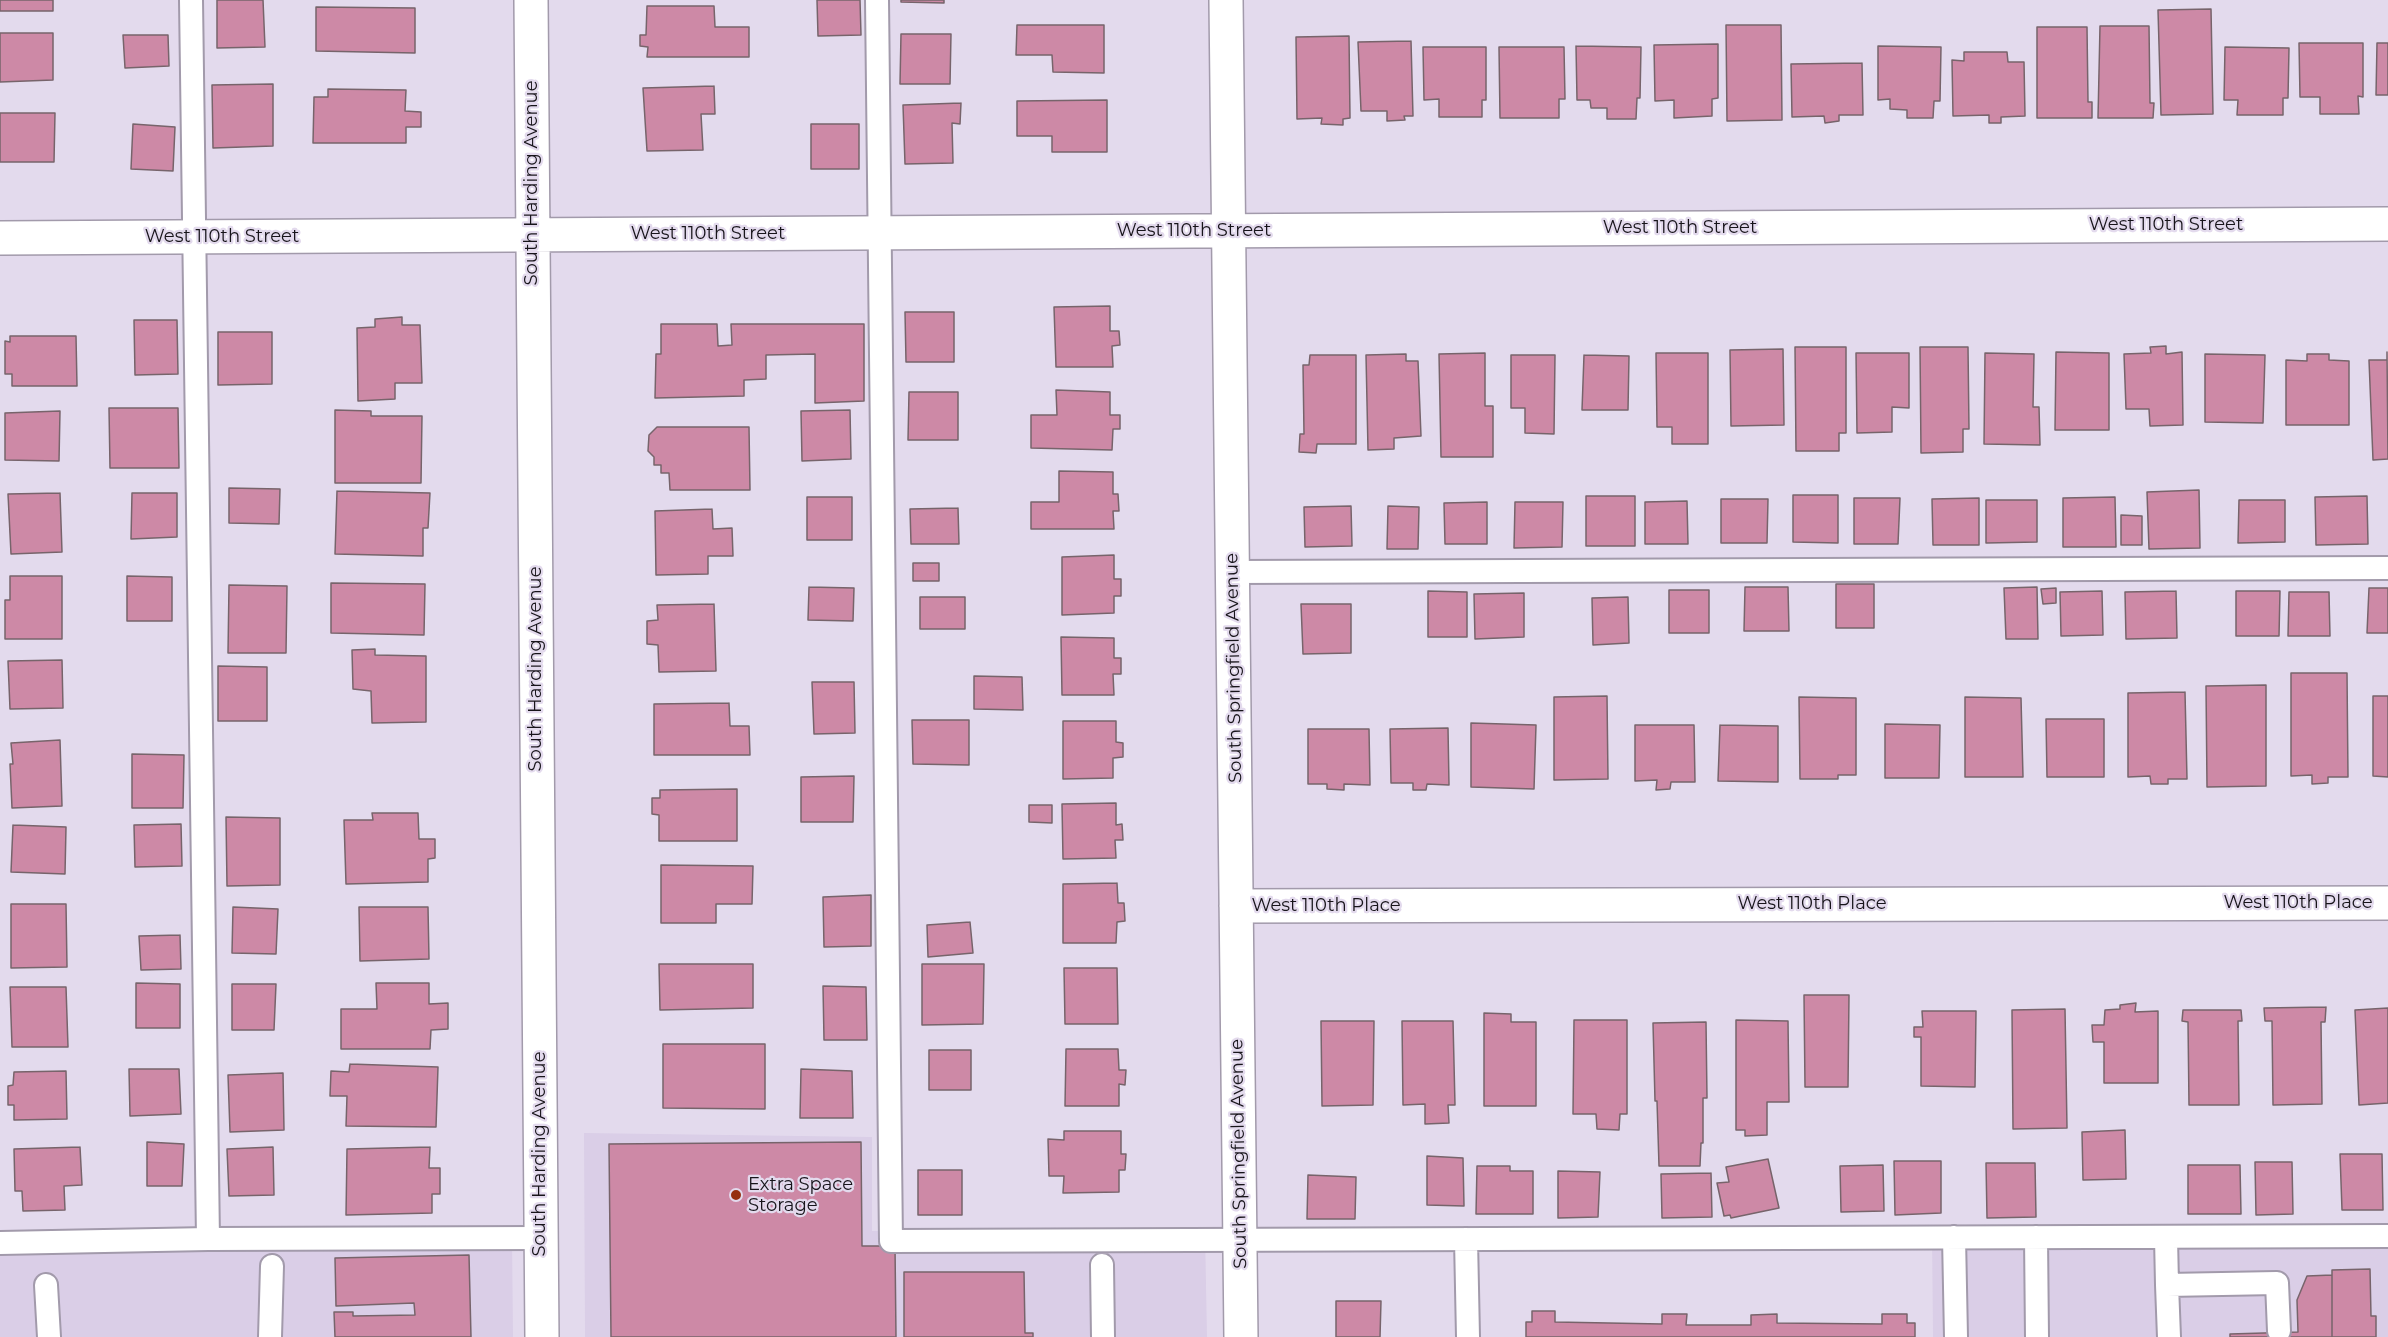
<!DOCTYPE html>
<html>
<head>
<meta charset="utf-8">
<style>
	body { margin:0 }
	canvas { display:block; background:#e3daed }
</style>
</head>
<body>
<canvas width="2388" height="1337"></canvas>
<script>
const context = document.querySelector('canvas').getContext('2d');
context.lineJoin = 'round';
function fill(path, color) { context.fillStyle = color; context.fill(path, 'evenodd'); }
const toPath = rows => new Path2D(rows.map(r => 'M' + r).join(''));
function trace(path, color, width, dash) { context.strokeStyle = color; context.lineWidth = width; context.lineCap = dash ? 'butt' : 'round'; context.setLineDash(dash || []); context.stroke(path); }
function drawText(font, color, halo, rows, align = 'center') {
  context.font = font + ' Montserrat,sans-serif'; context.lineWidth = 4.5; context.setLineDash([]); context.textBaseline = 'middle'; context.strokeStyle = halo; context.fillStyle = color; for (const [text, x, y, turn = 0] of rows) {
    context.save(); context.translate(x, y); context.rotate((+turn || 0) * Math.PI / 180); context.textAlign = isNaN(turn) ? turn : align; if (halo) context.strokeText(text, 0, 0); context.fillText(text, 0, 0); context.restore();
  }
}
const built = toPath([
	[584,1133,872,1137,872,1231,1205,1232,1207,1337,585,1337],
	[2388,1228,2388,1337,1933,1337,1932,1233],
	[512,1235,513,1337,0,1337,0,1239]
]);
const building = toPath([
	[0,0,53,0,53,11,0,11,0,0],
	[217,0,263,0,265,47,217,48,217,0],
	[817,0,860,0,861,35,818,36,817,0],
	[901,0,944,0,944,3,901,2,901,0],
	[647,6,714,6,715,27,749,27,749,57,647,57,648,47,640,46,640,35,646,35,647,6],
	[316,7,415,8,415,53,316,51,316,7],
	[2211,9,2213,114,2161,115,2158,10,2211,9],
	[1017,25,1104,25,1104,73,1053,72,1052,55,1016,55,1017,25],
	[1726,25,1781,25,1782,120,1727,121,1726,25],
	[2100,26,2149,26,2150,103,2154,103,2153,118,2098,118,2100,26],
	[2037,27,2087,27,2088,102,2092,102,2092,118,2037,118,2037,27],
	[0,33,53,33,53,80,0,82,0,33],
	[901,34,951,34,950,84,900,84,901,34],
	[123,35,168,35,169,66,125,68,123,35],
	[1349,36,1350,118,1343,119,1343,125,1321,124,1322,118,1297,119,1296,37,1349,36],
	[1411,41,1413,116,1404,116,1405,120,1387,121,1387,111,1361,111,1358,42,1411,41],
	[2299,43,2363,43,2363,97,2358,96,2359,114,2320,114,2320,97,2300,97,2299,43],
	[2377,43,2388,43,2388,95,2376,95,2377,43],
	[1718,44,1718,98,1712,99,1712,116,1674,118,1674,100,1655,101,1654,45,1718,44],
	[1576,46,1641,47,1640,98,1637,98,1636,119,1607,119,1607,108,1591,108,1590,100,1577,100,1576,46],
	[1878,46,1941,47,1940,101,1934,101,1933,118,1907,118,1907,110,1890,109,1890,99,1878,100,1878,46],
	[1423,47,1486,47,1486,100,1482,100,1482,117,1439,117,1439,99,1424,100,1423,47],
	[1499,47,1564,47,1565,99,1559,99,1559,118,1500,118,1499,47],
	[2225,47,2289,48,2288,98,2283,98,2283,115,2237,115,2238,100,2224,100,2225,47],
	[1964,52,2007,52,2008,62,2024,62,2025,116,2001,117,2001,123,1989,123,1989,115,1953,116,1952,60,1964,61,1964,52],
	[1862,63,1863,115,1839,115,1839,121,1825,123,1824,116,1792,117,1791,64,1862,63],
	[273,84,273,146,213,148,212,85,273,84],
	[714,86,715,114,701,114,703,150,647,151,643,88,714,86],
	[328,89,406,90,405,111,421,112,421,127,406,127,406,143,313,143,314,97,328,97,328,89],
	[1107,100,1107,152,1052,152,1052,136,1017,136,1017,101,1107,100],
	[961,103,960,124,952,123,953,163,905,164,903,105,961,103],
	[0,113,55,113,54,162,0,162,0,113],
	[133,124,175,127,173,171,131,169,133,124],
	[811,124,859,124,859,169,811,169,811,124],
	[1110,306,1110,331,1119,331,1120,345,1112,346,1113,367,1056,367,1054,307,1110,306],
	[905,312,954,312,954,362,906,362,905,312],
	[402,317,402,325,420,325,422,383,395,383,395,399,358,401,357,328,375,327,375,319,402,317],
	[134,320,177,320,178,374,135,375,134,320],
	[661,324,717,324,718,346,732,345,731,324,864,324,864,401,815,403,815,354,766,355,766,379,744,380,744,396,655,398,656,354,661,354,661,324],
	[218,332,272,332,272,384,218,385,218,332],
	[10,336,76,336,77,386,12,386,12,374,5,374,5,341,10,342,10,336],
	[2166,346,2166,354,2182,352,2183,425,2150,426,2149,409,2126,409,2124,354,2151,353,2150,347,2166,346],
	[1795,347,1846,347,1846,433,1839,433,1839,451,1796,451,1795,347],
	[1920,347,1968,347,1969,429,1963,429,1963,452,1921,453,1920,347],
	[1783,349,1784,425,1731,426,1730,350,1783,349],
	[2056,352,2109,353,2109,430,2055,430,2056,352],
	[2387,352,2388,459,2373,460,2369,360,2387,360,2387,352],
	[1485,353,1485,406,1493,406,1493,457,1441,457,1439,354,1485,353],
	[1656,353,1708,353,1708,444,1672,444,1672,427,1657,427,1656,353],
	[1856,353,1909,353,1909,408,1892,407,1892,432,1857,433,1856,353],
	[1985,353,2034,354,2033,407,2039,407,2040,445,1984,444,1985,353],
	[1406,354,1406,361,1418,361,1421,436,1394,438,1394,449,1368,450,1366,355,1406,354],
	[2205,354,2265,355,2263,423,2205,422,2205,354],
	[2307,354,2329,354,2329,360,2349,361,2349,425,2286,425,2286,360,2307,361,2307,354],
	[1310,355,1356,355,1356,444,1317,444,1316,453,1299,452,1300,434,1304,434,1303,365,1309,365,1310,355],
	[1511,355,1555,355,1554,434,1525,433,1525,408,1511,408,1511,355],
	[1584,355,1629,356,1628,410,1582,410,1584,355],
	[1056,390,1110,392,1110,415,1120,415,1120,429,1113,429,1112,450,1031,448,1031,415,1057,415,1056,390],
	[909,392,958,392,958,440,908,440,909,392],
	[109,408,178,408,179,468,110,468,109,408],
	[335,410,371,411,371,416,422,416,421,483,335,483,335,410],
	[850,410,851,459,802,461,801,411,850,410],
	[60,411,59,461,5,460,5,413,60,411],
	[657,427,749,427,750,490,670,490,669,473,661,473,661,465,654,465,654,457,648,451,649,435,657,427],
	[1059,471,1113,472,1113,494,1118,494,1119,511,1113,511,1114,529,1031,529,1031,502,1059,502,1059,471],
	[229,488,280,489,279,524,229,523,229,488],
	[2199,490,2200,548,2149,549,2147,492,2199,490],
	[337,491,430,493,428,528,423,528,423,556,335,554,337,491],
	[60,493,62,552,11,554,8,494,60,493],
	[132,493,177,493,177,537,131,539,132,493],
	[1793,495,1838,495,1838,543,1793,542,1793,495],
	[1586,496,1635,496,1635,546,1586,546,1586,496],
	[2367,496,2368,544,2316,545,2315,497,2367,496],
	[807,497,852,497,852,540,807,540,807,497],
	[2115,497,2116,547,2063,547,2063,498,2115,497],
	[1854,498,1900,498,1898,544,1854,544,1854,498],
	[1979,498,1979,545,1933,545,1932,499,1979,498],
	[1721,499,1768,499,1767,543,1721,543,1721,499],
	[1986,500,2037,500,2037,542,1986,543,1986,500],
	[2239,500,2285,500,2285,542,2238,543,2239,500],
	[1687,501,1688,544,1645,544,1645,502,1687,501],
	[1487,502,1487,544,1445,544,1444,503,1487,502],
	[1515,502,1563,502,1562,547,1514,548,1515,502],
	[1351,506,1352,546,1305,547,1304,507,1351,506],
	[1388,506,1419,507,1418,549,1387,549,1388,506],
	[958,508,959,544,911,544,910,509,958,508],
	[712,509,713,529,732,528,733,556,708,556,708,574,656,575,655,511,712,509],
	[2121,515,2142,516,2142,545,2121,545,2121,515],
	[1114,555,1114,579,1121,579,1121,596,1114,596,1114,613,1062,615,1062,557,1114,555],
	[913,563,939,563,939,581,913,581,913,563],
	[10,576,62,576,62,639,5,639,5,600,10,600,10,576],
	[127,576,172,577,172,621,127,621,127,576],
	[331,583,425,584,424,635,331,633,331,583],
	[1836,584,1874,584,1874,628,1836,628,1836,584],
	[229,585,287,586,286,653,228,653,229,585],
	[809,587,854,588,853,621,808,620,809,587],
	[1745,587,1788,587,1789,631,1744,631,1745,587],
	[2037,587,2038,639,2006,639,2004,588,2037,587],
	[2056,588,2056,603,2043,604,2041,589,2056,588],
	[2369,588,2388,588,2388,633,2367,633,2369,588],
	[1669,590,1709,590,1709,633,1669,633,1669,590],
	[1428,591,1467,592,1467,637,1428,637,1428,591],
	[2102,591,2103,635,2061,636,2060,592,2102,591],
	[2176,591,2177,638,2126,639,2125,592,2176,591],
	[2236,591,2280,591,2279,636,2236,636,2236,591],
	[2289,592,2329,592,2330,636,2288,636,2289,592],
	[1524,593,1524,637,1475,639,1474,594,1524,593],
	[920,597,965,597,965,629,920,629,920,597],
	[1628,597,1629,643,1593,645,1592,598,1628,597],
	[714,604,716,671,659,672,658,645,647,644,647,621,658,620,657,605,714,604],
	[1301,604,1351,604,1351,653,1303,654,1301,604],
	[1061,637,1114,638,1114,658,1121,658,1121,674,1113,674,1114,695,1062,695,1061,637],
	[375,649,375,655,426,656,426,722,372,723,371,691,353,689,352,650,375,649],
	[62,660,63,708,10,709,8,661,62,660],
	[218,666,267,667,267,721,218,721,218,666],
	[2291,673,2347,673,2348,777,2328,777,2328,783,2312,784,2312,775,2291,776,2291,673],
	[974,676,1022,677,1023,710,974,709,974,676],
	[812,682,854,682,855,733,814,734,812,682],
	[2266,685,2266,786,2207,787,2206,686,2266,685],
	[2185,692,2187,779,2168,779,2168,784,2151,784,2150,776,2128,777,2128,693,2185,692],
	[1607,696,1608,779,1554,780,1554,697,1607,696],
	[2373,696,2388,696,2388,777,2373,776,2373,696],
	[1799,697,1856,698,1856,775,1838,775,1838,779,1800,779,1799,697],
	[1965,697,2021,698,2023,777,1965,777,1965,697],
	[729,703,730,726,749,726,750,755,654,755,654,704,729,703],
	[2046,719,2104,719,2104,777,2047,777,2046,719],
	[912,720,969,720,969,765,913,764,912,720],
	[1063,721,1116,721,1116,742,1123,743,1123,757,1113,758,1113,778,1063,779,1063,721],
	[1471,723,1536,725,1534,789,1471,787,1471,723],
	[1885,724,1940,725,1939,778,1885,778,1885,724],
	[1635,725,1694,725,1695,782,1671,782,1670,789,1656,790,1657,780,1635,781,1635,725],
	[1720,725,1778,726,1778,782,1718,781,1720,725],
	[1448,728,1449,785,1427,784,1426,790,1413,790,1413,783,1391,783,1390,729,1448,728],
	[1308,729,1369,729,1370,785,1344,784,1344,790,1327,789,1327,784,1308,784,1308,729],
	[60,740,62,806,12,808,10,764,13,764,11,743,60,740],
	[132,754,184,755,183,808,132,808,132,754],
	[854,776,853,822,801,822,801,777,854,776],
	[737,789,737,841,659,841,659,815,652,814,652,798,660,798,660,790,737,789],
	[1116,803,1116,825,1122,824,1123,840,1115,840,1116,858,1063,859,1062,804,1116,803],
	[1029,805,1052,805,1052,823,1029,822,1029,805],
	[372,813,418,813,419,839,435,839,435,858,428,859,428,882,346,884,344,820,373,820,372,813],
	[226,817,280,818,280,885,227,886,226,817],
	[181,824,182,866,135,867,134,825,181,824],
	[13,825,66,827,65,874,11,872,13,825],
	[661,865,753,866,752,904,716,904,716,923,661,923,661,865],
	[1117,883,1118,903,1124,903,1125,921,1117,922,1116,943,1063,943,1063,884,1117,883],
	[871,895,871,946,824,947,823,897,871,895],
	[11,904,66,904,67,967,11,968,11,904],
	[233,907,278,909,276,954,232,953,233,907],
	[359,907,428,907,429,959,360,961,359,907],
	[970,922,973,953,928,957,927,925,970,922],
	[180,935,181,969,141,970,139,936,180,935],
	[659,964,753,964,753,1008,660,1010,659,964],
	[922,964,984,964,983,1024,922,1025,922,964],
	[1064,968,1117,968,1118,1024,1065,1024,1064,968],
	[136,983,180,984,180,1028,136,1028,136,983],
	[376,983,429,983,429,1004,448,1003,448,1029,431,1030,430,1049,341,1049,341,1009,377,1009,376,983],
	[232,984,276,984,274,1030,232,1030,232,984],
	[823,986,866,987,867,1040,824,1040,823,986],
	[10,987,66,987,68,1047,12,1047,10,987],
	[1804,995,1849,995,1848,1087,1805,1087,1804,995],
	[2136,1003,2135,1012,2158,1011,2158,1083,2104,1083,2104,1042,2093,1042,2092,1025,2104,1025,2105,1010,2120,1009,2120,1005,2136,1003],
	[2326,1007,2325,1022,2321,1022,2322,1104,2273,1105,2272,1021,2265,1021,2264,1008,2326,1007],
	[2388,1008,2388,1103,2359,1105,2355,1010,2388,1008],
	[2065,1009,2067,1128,2013,1129,2012,1010,2065,1009],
	[2183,1010,2241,1010,2242,1021,2238,1021,2239,1105,2189,1105,2188,1022,2182,1021,2183,1010],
	[1922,1011,1976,1011,1975,1087,1921,1086,1921,1037,1914,1037,1914,1027,1923,1027,1922,1011],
	[1484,1013,1511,1014,1511,1022,1536,1022,1536,1106,1484,1106,1484,1013],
	[1574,1020,1627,1020,1627,1114,1620,1114,1619,1130,1597,1129,1596,1114,1573,1114,1574,1020],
	[1736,1020,1788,1021,1789,1102,1767,1102,1767,1135,1745,1136,1745,1130,1736,1130,1736,1020],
	[1321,1021,1374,1021,1373,1105,1322,1106,1321,1021],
	[1402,1021,1453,1021,1455,1105,1448,1105,1449,1123,1425,1124,1425,1104,1403,1105,1402,1021],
	[1706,1022,1707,1098,1703,1098,1703,1143,1701,1143,1700,1166,1659,1166,1657,1101,1655,1101,1653,1023,1706,1022],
	[663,1044,765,1044,765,1109,663,1108,663,1044],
	[1066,1049,1118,1049,1119,1070,1126,1070,1125,1085,1119,1084,1119,1106,1065,1106,1066,1049],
	[929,1050,971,1050,971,1090,929,1090,929,1050],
	[350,1064,438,1067,436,1127,346,1126,347,1096,330,1096,331,1071,349,1072,350,1064],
	[129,1069,179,1069,181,1114,130,1116,129,1069],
	[801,1069,852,1071,853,1118,800,1118,801,1069],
	[66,1071,67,1119,14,1120,14,1105,8,1105,8,1086,13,1085,14,1072,66,1071],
	[283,1073,284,1130,230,1132,228,1075,283,1073],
	[2125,1130,2126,1179,2083,1180,2082,1132,2125,1130],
	[1064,1131,1121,1131,1121,1154,1126,1154,1125,1170,1119,1170,1119,1192,1063,1193,1064,1176,1049,1176,1048,1139,1064,1140,1064,1131],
	[147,1142,184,1144,182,1186,147,1186,147,1142],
	[861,1142,862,1246,895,1246,896,1337,611,1337,609,1144,861,1142],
	[80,1147,82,1185,64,1186,65,1210,23,1211,22,1191,15,1191,14,1149,80,1147],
	[273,1147,274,1195,229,1196,227,1149,273,1147],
	[430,1147,429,1168,440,1168,440,1194,432,1194,432,1213,346,1215,347,1149,430,1147],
	[2340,1154,2382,1154,2383,1210,2342,1210,2340,1154],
	[1427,1156,1463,1158,1464,1206,1427,1205,1427,1156],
	[1768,1159,1779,1208,1731,1218,1730,1215,1724,1216,1717,1183,1729,1182,1726,1167,1768,1159],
	[1894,1161,1941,1161,1941,1213,1895,1215,1894,1161],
	[2255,1162,2292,1162,2293,1214,2256,1215,2255,1162],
	[1986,1163,2035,1163,2036,1217,1987,1218,1986,1163],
	[1883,1165,1884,1211,1841,1212,1840,1166,1883,1165],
	[2188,1165,2240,1165,2241,1214,2188,1214,2188,1165],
	[1477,1166,1510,1166,1510,1171,1533,1171,1533,1214,1476,1214,1477,1166],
	[918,1170,962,1170,962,1215,918,1215,918,1170],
	[1558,1171,1600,1172,1598,1217,1558,1218,1558,1171],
	[1711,1173,1712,1217,1662,1218,1661,1174,1711,1173],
	[1308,1175,1356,1177,1355,1219,1307,1219,1308,1175],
	[469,1255,471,1337,335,1337,334,1312,353,1312,353,1316,415,1315,414,1303,336,1306,335,1258,469,1255],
	[2370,1269,2371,1316,2376,1316,2376,1337,2332,1337,2332,1270,2370,1269],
	[904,1272,1024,1272,1025,1333,1033,1333,1033,1337,904,1337,904,1272],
	[2332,1275,2332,1337,2230,1337,2230,1334,2298,1332,2297,1300,2307,1276,2332,1275],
	[1336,1301,1381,1301,1380,1337,1336,1337,1336,1301],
	[1532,1311,1555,1311,1555,1322,1662,1324,1662,1314,1687,1314,1686,1325,1751,1325,1751,1315,1777,1314,1777,1323,1882,1324,1882,1314,1907,1314,1907,1323,1915,1323,1915,1337,1526,1337,1526,1322,1532,1322,1532,1311]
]);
const service = toPath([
	[191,0,208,1239],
	[877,0,891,1241,2388,1236],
	[1233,572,2388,568],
	[1954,1237,1956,1337],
	[2036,1237,2037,1337],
	[2166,1237,2167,1285],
	[1466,1239,1468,1337],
	[0,1243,208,1239,541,1238],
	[1102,1265,1103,1337],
	[46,1285,49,1337],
	[270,1337,272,1266],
	[2169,1337,2167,1285,2277,1283,2279,1331]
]);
const minor = toPath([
	[531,0,542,1337],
	[1226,0,1241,1337],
	[0,238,2388,224],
	[1236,906,2388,903]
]);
const markers = [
	[736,1195,6,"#962f0f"]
];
const streetNames = [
	["South Harding Avenue",532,183,-90],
	["West 110th Street",2166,225],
	["West 110th Street",1680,228],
	["West 110th Street",1194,231],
	["West 110th Street",708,234],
	["West 110th Street",222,237],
	["South Springfield Avenue",1234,668,-91],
	["South Harding Avenue",536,669,-90],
	["West 110th Place",2298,903],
	["West 110th Place",1812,904],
	["West 110th Place",1326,906],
	["South Harding Avenue",540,1154,-90],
	["South Springfield Avenue",1239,1154,-91]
];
const poiNames = [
	["Extra Space",748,1185],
	["Storage",748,1206]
];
fill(built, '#dacee7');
fill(building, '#cd89a6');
trace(building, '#77646b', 1.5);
trace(service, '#a29aab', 26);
trace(minor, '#a29aab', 36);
trace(service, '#fff', 22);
trace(minor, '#fff', 33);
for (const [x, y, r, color] of markers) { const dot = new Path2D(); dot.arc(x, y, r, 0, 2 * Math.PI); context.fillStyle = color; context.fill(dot); trace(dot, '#e3daed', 2); }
drawText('18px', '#17141a', '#e3daed', streetNames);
drawText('18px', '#17141a', '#e3daed', poiNames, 'left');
</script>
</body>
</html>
